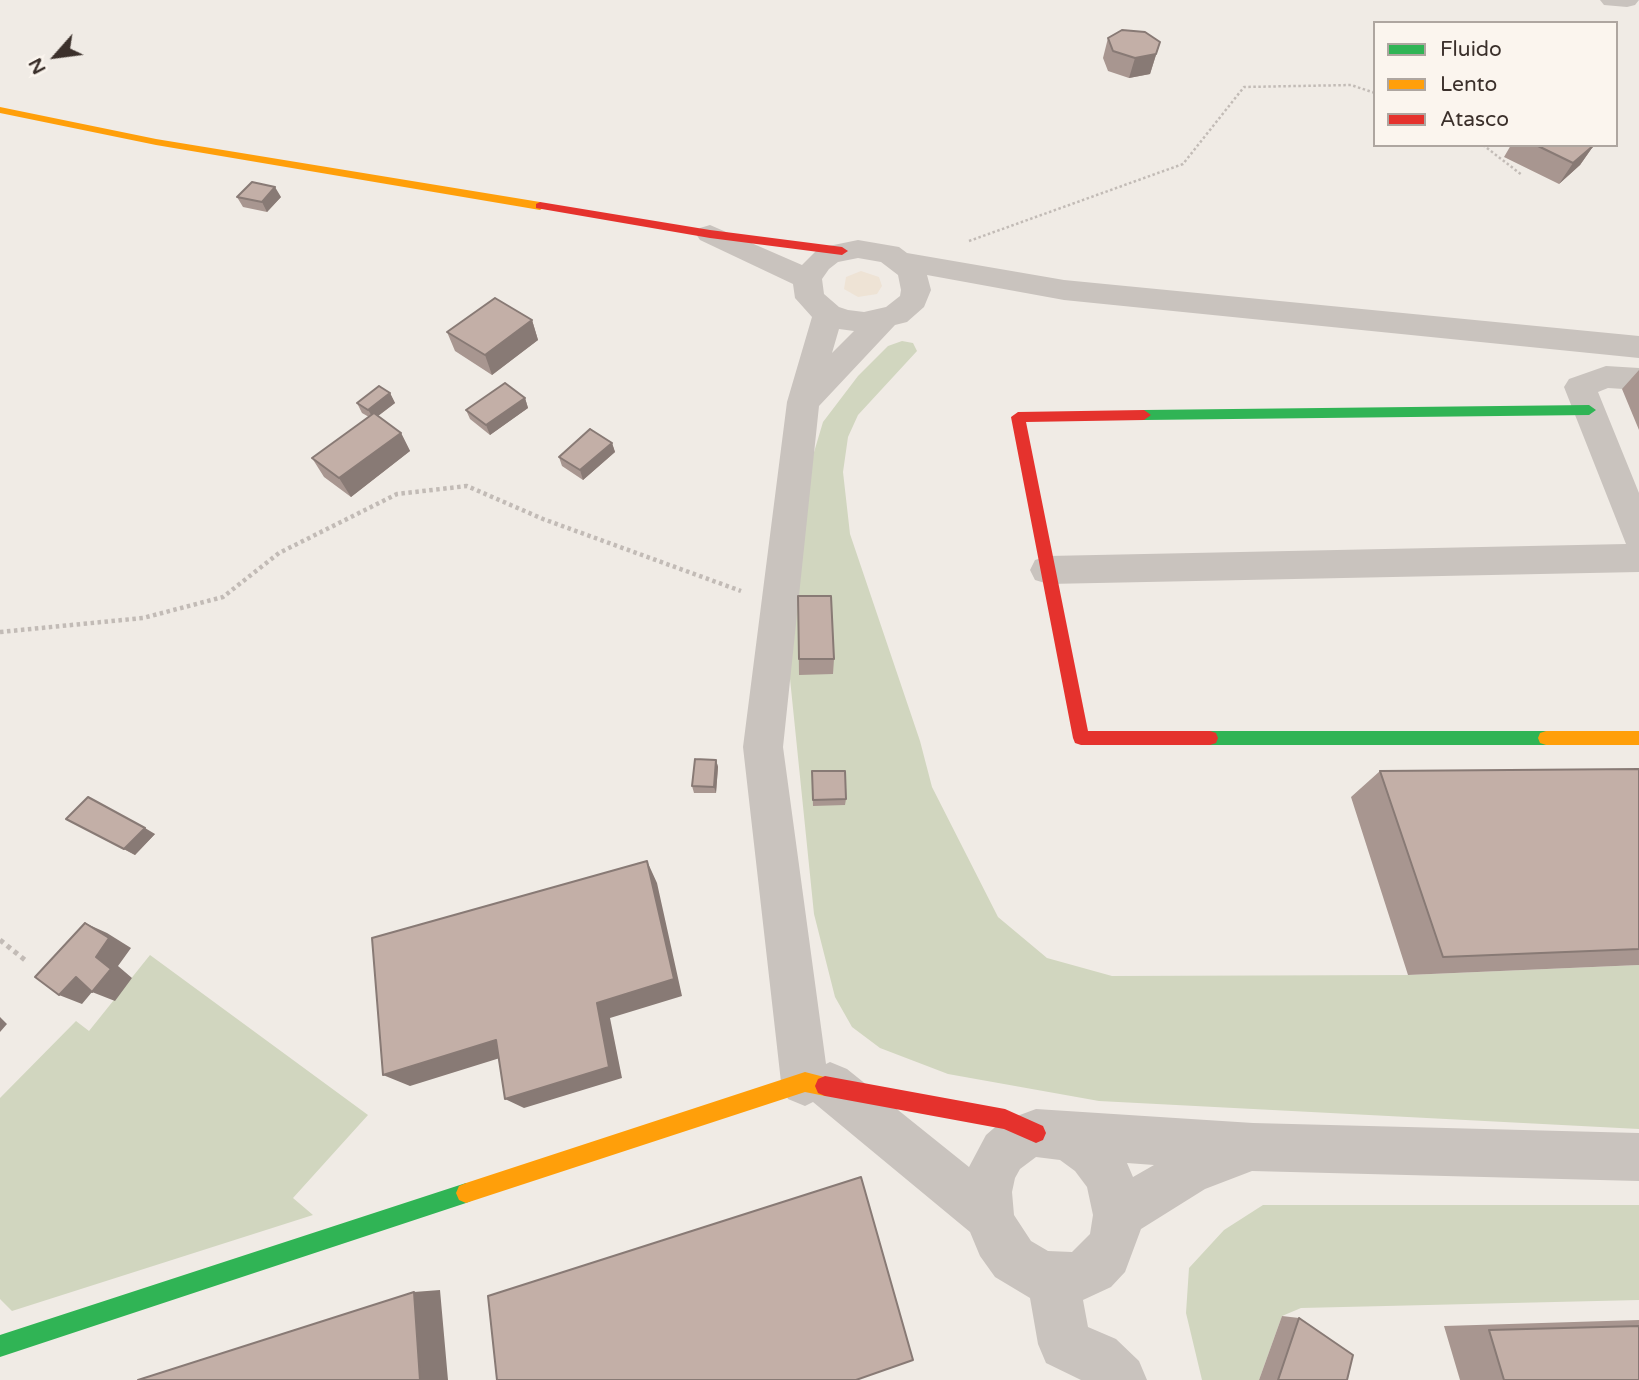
<!DOCTYPE html>
<html>
<head>
<meta charset="utf-8">
<style>
	body { margin:0 }
	#map { position:relative; width:1639px; height:1380px; overflow:hidden; background:#f0ebe5; font-family:"Varela Round",sans-serif }
	canvas { display:block }
	.legend { position:absolute; left:1373px; top:21px; width:245px; height:126px; box-sizing:border-box; background:#fbf5ee; border:2px solid #aea6a0; margin:0; padding:9px 12px; list-style:none; font-size:21px; color:#3b302b }
	.legend li { display:flex; align-items:center; gap:14px; height:35px }
	.legend b { width:35px; border:2px solid #aea6a0 }
	.north { position:absolute; left:21px; top:21px; width:70px; height:70px; -webkit-text-stroke:5px #fbf5ee; paint-order:stroke; rotate:242deg; font-size:19px; font-weight:700; line-height:28px; text-align:center; color:#3b302b }
	.north::after { content:''; display:block; margin:auto; width:24px; height:32px; background:#3b302b; clip-path:polygon(50% 0,100% 100%,50% 72%,0 100%) }
</style>
</head>
<body>
<div id="map">
<canvas width="1639" height="1380"></canvas>
<ul class="legend">
<li><b style="height:9px;background:#30b455"></b>Fluido</li>
<li><b style="height:9px;background:#ff9f0a"></b>Lento</li>
<li><b style="height:9px;background:#e5322d"></b>Atasco</li>
</ul>
<div class="north">N</div>
</div>
<script>
const context = document.querySelector('canvas').getContext('2d');
context.lineJoin = 'round';
function fill(path, color) { context.fillStyle = color; context.fill(path, 'evenodd'); }
const toPath = rows => new Path2D(rows.map(r => 'M' + r).join(''));
function trace(path, color, width, dash) { context.strokeStyle = color; context.lineWidth = width; context.lineCap = dash ? 'butt' : 'round'; context.setLineDash(dash || []); context.stroke(path); }
const green = toPath([
	[902,341,913,343,917,351,858,415,848,437,843,472,850,534,920,741,932,787,998,917,1047,958,1112,976,1408,975,1639,965,1639,1129,1099,1101,948,1074,880,1048,852,1027,835,997,814,914,789,669,806,479,823,422,858,376,888,346],
	[150,955,368,1115,293,1198,313,1215,12,1311,0,1299,0,1098,76,1021,89,1031],
	[1263,1205,1639,1205,1639,1300,1301,1308,1282,1316,1259,1380,1202,1380,1186,1313,1189,1268,1224,1230]
]);
const plaza = toPath([
	[861,271,879,277,882,286,877,294,858,297,844,289,846,277]
]);
const pathFar2 = toPath([
	[1483,145,1522,175],
	[969,241,1183,164,1244,87,1351,85,1375,93]
]);
const pathFar1 = toPath([
	[0,632,143,618,223,597,279,553,397,494,467,486,543,519,741,591]
]);
const path = toPath([
	[0,940,25,960]
]);
const street = toPath([
	[1600,0,1639,0,1635,5,1627,7,1604,5,1600,0],
	[710,225,802,265,819,248,858,240,899,247,907,253,1064,280,1639,336,1639,358,1064,300,927,275,931,290,924,307,907,322,895,325,819,406,783,747,826,1064,830,1062,847,1069,969,1167,986,1135,1001,1122,1036,1109,1253,1123,1639,1133,1639,1181,1252,1171,1205,1189,1141,1229,1125,1272,1111,1287,1083,1300,1088,1327,1116,1339,1139,1361,1147,1380,1081,1380,1046,1363,1038,1344,1030,1298,995,1277,980,1256,970,1232,813,1102,805,1106,788,1099,781,1082,743,747,787,402,812,317,795,298,793,284,700,240,696,234,700,228,710,225],
	[858,258,881,262,898,275,901,290,900,296,886,307,864,312,848,310,839,307,824,294,822,279,829,269,838,262,858,258],
	[839,329,854,331,832,353,839,329],
	[1036,1157,1060,1160,1075,1171,1087,1187,1093,1215,1090,1234,1072,1252,1048,1251,1031,1241,1014,1215,1012,1192,1015,1178,1020,1169,1036,1157],
	[1127,1163,1154,1165,1133,1177,1127,1163],
	[1606,366,1639,368,1639,390,1608,388,1598,392,1639,493,1639,572,1048,584,1035,580,1030,570,1035,560,1048,556,1626,544,1564,387,1569,379,1606,366]
]);
const fast = toPath([
	[1589,405,1596,410,1589,415,1144,420,1137,415,1144,410,1589,405],
	[1210,731,1546,731,1552,733,1554,738,1552,743,1546,745,1210,745,1204,743,1202,738,1204,733,1210,731],
	[466,1183,473,1186,476,1193,473,1200,466,1203,0,1357,0,1335,466,1183]
]);
const slow = toPath([
	[0,107,156,139,540,202,546,206,540,210,156,145,0,113,0,107],
	[1546,731,1639,731,1639,745,1546,745,1540,743,1538,738,1540,733,1546,731],
	[805,1072,832,1079,835,1086,832,1093,825,1096,805,1092,466,1203,459,1200,456,1193,459,1186,466,1183,805,1072]
]);
const jam = toPath([
	[540,202,710,230,842,247,848,251,842,255,710,238,536,208,536,204,540,202],
	[1144,410,1151,415,1144,420,1026,422,1088,731,1210,731,1216,733,1218,738,1216,743,1210,745,1081,745,1075,743,1073,738,1011,417,1018,412,1144,410],
	[825,1076,1005,1109,1043,1126,1046,1133,1043,1140,1036,1143,1004,1129,825,1096,818,1093,815,1086,818,1079,825,1076]
]);
const wall = toPath([
	[1108,38,1160,42,1150,74,1129,78,1108,71,1103,58],
	[1511,145,1594,145,1580,165,1559,184,1504,157],
	[237,197,281,197,267,212,243,207],
	[532,320,538,340,492,375,455,351,447,332],
	[1639,370,1639,430,1622,389],
	[390,393,395,403,378,416,401,433,410,451,351,497,324,477,312,458,369,417,362,413,357,403],
	[525,398,528,408,490,435,470,419,466,410],
	[612,443,615,452,583,480,562,466,559,457],
	[798,596,834,659,833,674,799,675],
	[716,760,718,767,716,793,694,793,692,786],
	[1639,769,1639,965,1408,975,1351,797,1380,771],
	[812,771,846,799,845,805,813,806],
	[66,819,155,834,135,855],
	[1282,1316,1299,1318,1347,1380,1259,1380],
	[1639,1320,1639,1380,1460,1380,1444,1326]
]);
const shadedWall = toPath([
	[1160,42,1150,74,1129,78,1135,58],
	[1594,145,1580,165,1559,184,1573,163],
	[275,187,281,197,267,212,262,202],
	[532,320,538,340,492,375,485,355],
	[390,393,395,403,374,419,368,410],
	[525,398,528,408,490,435,486,425],
	[401,433,410,451,351,497,339,478],
	[612,443,615,452,583,480,580,470],
	[716,760,718,767,716,793,714,787],
	[145,828,155,834,135,855,124,849],
	[647,861,657,883,682,996,610,1018,622,1078,524,1108,505,1099,597,1003],
	[85,923,107,933,131,948,118,966,132,978,115,1001,92,992,82,1004,59,995,96,957],
	[0,1017,7,1024,0,1032],
	[496,1040,516,1053,410,1086,383,1075],
	[440,1290,448,1380,420,1380,414,1292]
]);
const building = toPath([
	[1122,30,1145,32,1160,42,1156,54,1135,58,1113,51,1108,38,1122,30],
	[1536,145,1594,145,1573,163,1536,145],
	[252,182,275,187,262,202,237,197,252,182],
	[495,298,532,320,485,355,447,332,495,298],
	[505,383,525,398,486,425,466,410,505,383],
	[379,386,390,393,368,410,357,403,379,386],
	[374,413,401,433,339,478,312,458,374,413],
	[590,429,612,443,580,470,559,457,590,429],
	[798,596,831,596,834,659,799,659,798,596],
	[695,759,716,760,714,787,692,786,695,759],
	[1639,769,1639,949,1443,957,1380,771,1639,769],
	[812,771,845,771,846,799,813,800,812,771],
	[88,797,145,828,124,849,66,819,88,797],
	[647,861,674,979,597,1003,609,1067,505,1099,496,1040,383,1075,372,938,647,861],
	[85,923,109,938,96,957,111,969,92,992,76,977,59,995,35,977,85,923],
	[861,1177,913,1360,856,1380,497,1380,488,1296,861,1177],
	[414,1292,420,1380,138,1380,414,1292],
	[1299,1318,1353,1355,1347,1380,1278,1380,1299,1318],
	[1639,1326,1639,1380,1504,1380,1489,1330,1639,1326]
]);
fill(green, '#d1d6bf');
fill(plaza, '#eee3d5');
trace(pathFar2, '#c2bbb6', 2.5, [2.5, 2.5]);
trace(pathFar1, '#c2bbb6', 4.5, [3.5, 3.5]);
trace(path, '#c2bbb6', 5, [4.5, 4.5]);
fill(street, '#c9c3be');
fill(fast, '#30b455');
fill(slow, '#ff9f0a');
fill(jam, '#e5322d');
fill(wall, '#a89690');
fill(shadedWall, '#887a75');
fill(building, '#c3afa7');
trace(building, '#887a75', 2);
</script>
</body>
</html>
